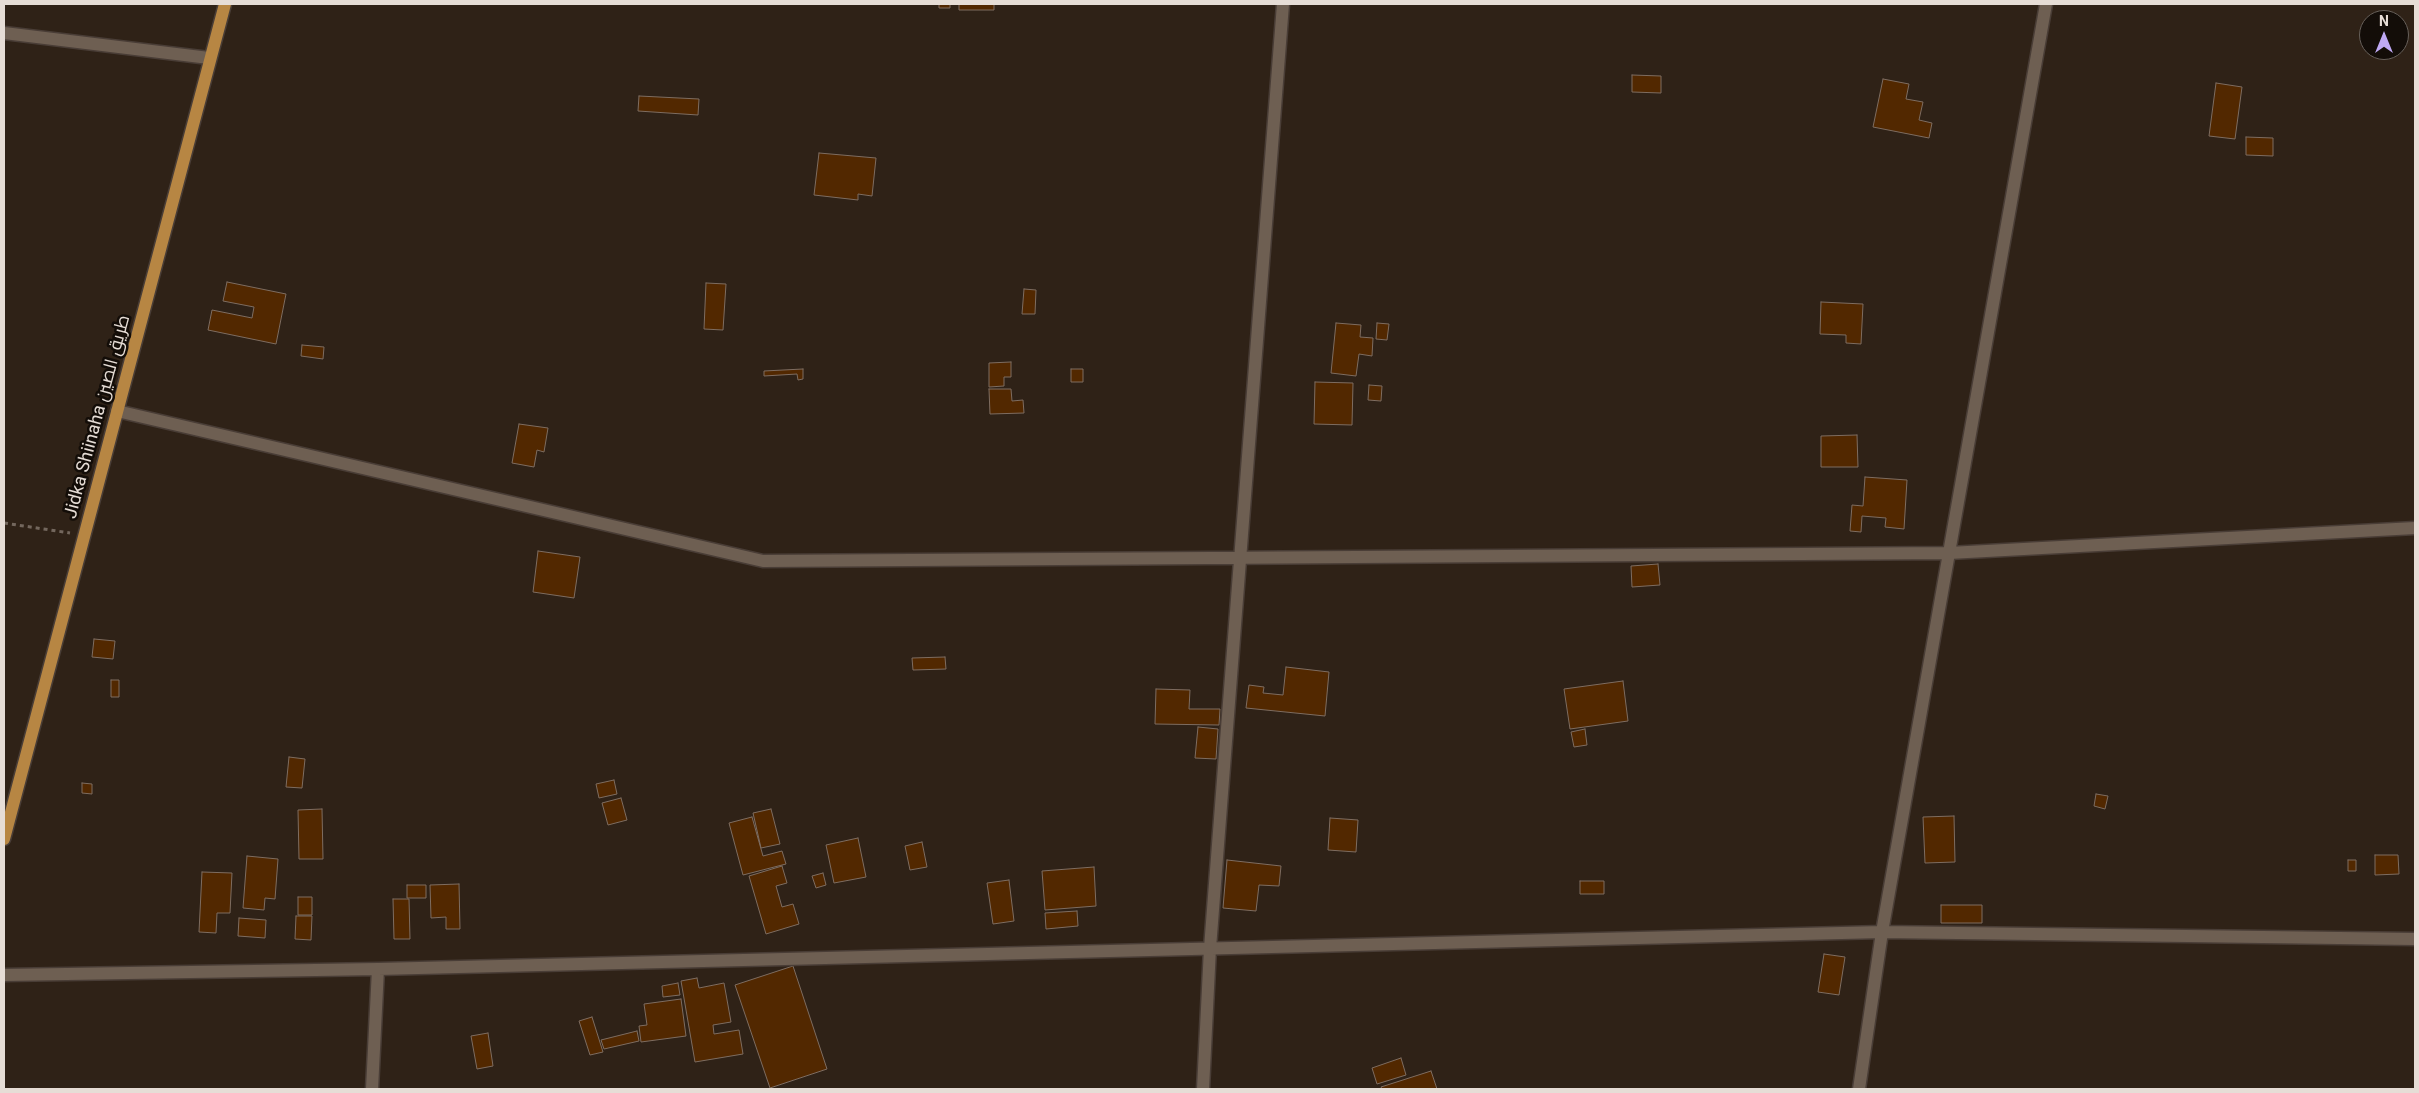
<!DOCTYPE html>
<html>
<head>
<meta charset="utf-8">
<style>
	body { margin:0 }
	#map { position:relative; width:2419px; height:1093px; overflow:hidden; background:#2f2217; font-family:Roboto,sans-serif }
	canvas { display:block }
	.frame { position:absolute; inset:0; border:5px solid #e6ddd6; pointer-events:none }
	.north { position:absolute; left:2359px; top:10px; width:50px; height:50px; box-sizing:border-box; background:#130d08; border:1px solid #67605a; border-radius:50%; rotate:0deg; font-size:14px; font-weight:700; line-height:20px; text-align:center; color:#e6ddd6 }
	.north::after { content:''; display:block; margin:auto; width:18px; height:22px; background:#bfa9f4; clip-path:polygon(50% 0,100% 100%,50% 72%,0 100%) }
</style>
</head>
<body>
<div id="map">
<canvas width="2419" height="1093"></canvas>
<div class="frame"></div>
<div class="north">N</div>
</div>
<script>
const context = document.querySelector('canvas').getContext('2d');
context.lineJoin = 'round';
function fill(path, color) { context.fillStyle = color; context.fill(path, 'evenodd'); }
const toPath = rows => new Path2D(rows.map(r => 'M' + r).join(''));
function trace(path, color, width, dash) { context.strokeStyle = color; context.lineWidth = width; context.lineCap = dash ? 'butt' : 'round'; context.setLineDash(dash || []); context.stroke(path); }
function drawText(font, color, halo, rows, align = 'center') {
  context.font = font + ' Roboto,Cairo,sans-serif'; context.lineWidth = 5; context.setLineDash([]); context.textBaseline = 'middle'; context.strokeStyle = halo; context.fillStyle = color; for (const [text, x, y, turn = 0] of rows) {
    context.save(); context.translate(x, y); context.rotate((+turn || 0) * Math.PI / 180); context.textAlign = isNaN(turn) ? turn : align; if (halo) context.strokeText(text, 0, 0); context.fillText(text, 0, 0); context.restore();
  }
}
const building = toPath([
	[939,4,950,4,950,8,939,8,939,4],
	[959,4,994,4,994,10,959,10,959,4],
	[1632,75,1661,76,1661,93,1632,92,1632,75],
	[1883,79,1909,84,1906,99,1923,102,1919,120,1932,123,1929,138,1873,127,1883,79],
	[2216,83,2242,87,2235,139,2209,136,2216,83],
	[639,96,699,99,698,115,638,111,639,96],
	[2246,137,2273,138,2273,156,2246,155,2246,137],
	[819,153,876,158,872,196,858,194,858,200,814,195,819,153],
	[227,282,286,294,276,344,208,330,212,310,252,318,254,307,223,301,227,282],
	[706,283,726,284,723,330,704,329,706,283],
	[1024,289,1036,290,1035,314,1022,314,1024,289],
	[1821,302,1863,304,1861,344,1846,343,1846,335,1820,334,1821,302],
	[1336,323,1361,325,1360,337,1373,338,1372,356,1359,354,1356,376,1331,373,1336,323],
	[1377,323,1389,324,1387,340,1376,339,1377,323],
	[302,345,324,347,323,359,301,356,302,345],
	[1011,362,1011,377,1004,377,1004,386,989,387,989,363,1011,362],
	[803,369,803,379,798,380,797,374,764,376,764,371,803,369],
	[1071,369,1083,369,1083,382,1071,382,1071,369],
	[1315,382,1353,383,1352,425,1314,424,1315,382],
	[1369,385,1382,386,1381,401,1368,400,1369,385],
	[989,389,1011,389,1012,401,1023,400,1024,413,990,414,989,389],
	[519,424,548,428,544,452,537,450,534,467,512,463,519,424],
	[1857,435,1858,467,1821,467,1821,436,1857,435],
	[1865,477,1907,480,1904,529,1885,527,1886,518,1862,516,1861,532,1850,531,1852,505,1863,506,1865,477],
	[538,551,580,557,574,598,533,592,538,551],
	[1658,564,1660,585,1632,587,1631,566,1658,564],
	[94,639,115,641,113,659,92,657,94,639],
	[945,657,946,669,913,670,912,658,945,657],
	[1286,667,1329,672,1325,716,1246,708,1249,685,1264,687,1263,693,1283,695,1286,667],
	[111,680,119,680,119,697,111,697,111,680],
	[1623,681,1628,721,1570,729,1564,689,1623,681],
	[1156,689,1190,690,1189,709,1220,709,1219,725,1155,724,1156,689],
	[1198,727,1218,729,1216,759,1195,758,1198,727],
	[1585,729,1587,745,1574,747,1571,732,1585,729],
	[289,757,305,759,302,788,286,787,289,757],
	[614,780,617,794,599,798,596,784,614,780],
	[82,783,92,784,92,794,82,793,82,783],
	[2096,794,2108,796,2105,809,2094,806,2096,794],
	[621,798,627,820,608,825,602,803,621,798],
	[322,809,323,859,299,859,298,810,322,809],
	[771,809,780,844,761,848,753,813,771,809],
	[1954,816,1955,862,1925,863,1923,817,1954,816],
	[752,817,763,856,782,851,786,864,743,875,729,823,752,817],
	[1330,818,1358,820,1356,852,1328,850,1330,818],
	[858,838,866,877,834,883,826,845,858,838],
	[922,842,927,867,910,870,905,846,922,842],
	[2375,855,2398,855,2399,874,2375,875,2375,855],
	[247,856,278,859,275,899,265,898,264,910,243,908,247,856],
	[1227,860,1281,866,1279,886,1259,885,1256,911,1223,908,1227,860],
	[2348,860,2356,860,2356,871,2348,871,2348,860],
	[782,866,787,883,776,886,782,907,793,904,799,924,766,934,749,876,782,866],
	[1094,867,1096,906,1045,910,1042,871,1094,867],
	[202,872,232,873,230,913,217,913,216,933,199,932,202,872],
	[823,873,826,885,816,888,812,876,823,873],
	[1009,880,1014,921,993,924,987,883,1009,880],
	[1580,881,1604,881,1604,894,1580,894,1580,881],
	[459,884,460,929,446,929,446,917,431,918,430,885,459,884],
	[407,885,426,885,426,898,407,898,407,885],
	[298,897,312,897,312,915,298,915,298,897],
	[393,899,409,899,410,939,394,939,393,899],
	[1941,905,1982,905,1982,923,1941,923,1941,905],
	[1077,911,1078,926,1046,929,1045,913,1077,911],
	[296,916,312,916,311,940,295,939,296,916],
	[239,918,266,920,265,938,238,936,239,918],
	[1824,954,1845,957,1839,995,1818,992,1824,954],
	[793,966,827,1069,770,1088,735,985,793,966],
	[697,978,699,988,724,983,731,1022,713,1025,714,1034,739,1030,743,1054,695,1062,681,981,697,978],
	[678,983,680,995,663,997,662,986,678,983],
	[681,999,686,1036,641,1042,639,1026,647,1025,644,1004,681,999],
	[592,1017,603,1052,590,1055,579,1021,592,1017],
	[637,1031,639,1041,604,1049,601,1040,637,1031],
	[488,1033,493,1066,477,1069,471,1036,488,1033],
	[1401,1058,1406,1075,1377,1084,1372,1068,1401,1058],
	[1431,1071,1437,1089,1382,1089,1381,1087,1431,1071]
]);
const path = toPath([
	[4,523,70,533]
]);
const minor = toPath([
	[4,33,209,58],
	[117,411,763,561,1949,553,2415,528],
	[4,975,378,969,1882,932,2415,939],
	[372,1089,378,969],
	[1203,1089,1210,948,1283,4],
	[1859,1089,1882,932,2046,4]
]);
const primary = toPath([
	[4,839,225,4]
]);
const streetNames = [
	["Jidka Shiinaha طريق الصين",98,417,-75]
];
fill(building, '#522800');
trace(building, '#7e6d61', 1);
trace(minor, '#493d36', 15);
trace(primary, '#493d36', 15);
trace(path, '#73675d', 3, [4, 4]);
trace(minor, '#6e5f52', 12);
trace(primary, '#b78643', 12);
drawText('18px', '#e6ddd6', '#130d08', streetNames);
</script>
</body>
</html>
